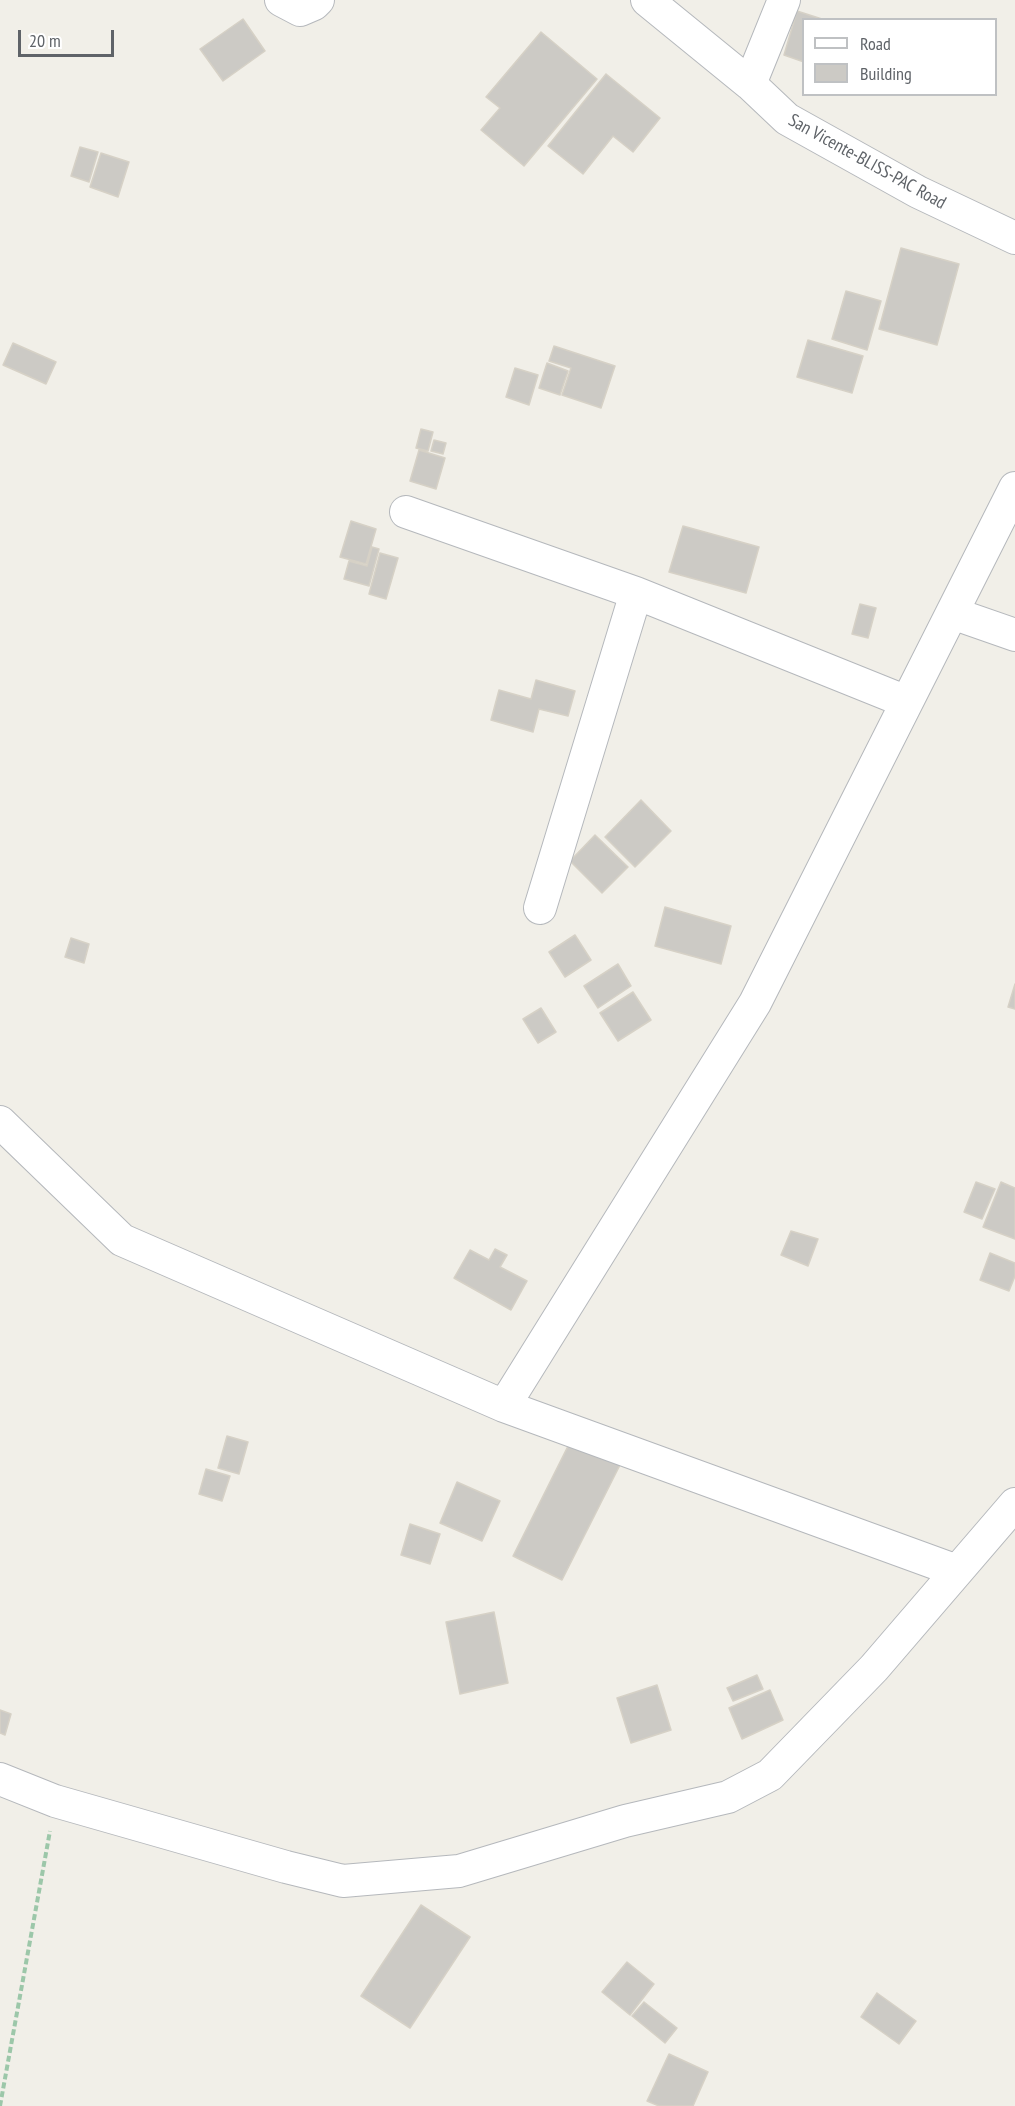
<!DOCTYPE html>
<html>
<head>
<meta charset="utf-8">
<style>
	body { margin:0 }
	#map { position:relative; width:1015px; height:2106px; overflow:hidden; background:#f1efe8; font-family:"PT Sans Narrow",sans-serif }
	canvas { display:block }
	.legend { position:absolute; left:802px; top:18px; width:195px; height:78px; box-sizing:border-box; background:#fff; border:2px solid #bfc1c3; margin:0; padding:8px 10px; list-style:none; font-size:18px; color:#5f6368 }
	.legend li { display:flex; align-items:center; gap:12px; height:30px }
	.legend b { width:30px; border:2px solid #bfc1c3 }
	.scale { position:absolute; left:18px; top:30px; width:96px; height:27px; box-sizing:border-box; border:3px solid #5f6368; border-top:0; padding-left:8px; font-size:18px; line-height:21px; white-space:nowrap; color:#5f6368; -webkit-text-stroke:4px #fff; paint-order:stroke }
</style>
</head>
<body>
<div id="map">
<canvas width="1015" height="2106"></canvas>
<ul class="legend">
<li><b style="height:8px;background:#fff"></b>Road</li>
<li><b style="height:16px;background:#cccac5"></b>Building</li>
</ul>
<div class="scale">20 m</div>
</div>
<script>
const context = document.querySelector('canvas').getContext('2d');
context.lineJoin = 'round';
function fill(path, color) { context.fillStyle = color; context.fill(path, 'evenodd'); }
const toPath = rows => new Path2D(rows.map(r => 'M' + r).join(''));
function trace(path, color, width, dash) { context.strokeStyle = color; context.lineWidth = width; context.lineCap = dash ? 'butt' : 'round'; context.setLineDash(dash || []); context.stroke(path); }
function drawText(font, color, halo, rows, align = 'center') {
  context.font = font + ' "PT Sans Narrow",sans-serif'; context.lineWidth = 5; context.setLineDash([]); context.textBaseline = 'middle'; context.strokeStyle = halo; context.fillStyle = color; for (const [text, x, y, turn = 0] of rows) {
    context.save(); context.translate(x, y); context.rotate((+turn || 0) * Math.PI / 180); context.textAlign = isNaN(turn) ? turn : align; if (halo) context.strokeText(text, 0, 0); context.fillText(text, 0, 0); context.restore();
  }
}
const building = toPath([
	[797,11,825,20,804,20,804,62,784,55,797,11],
	[243,19,265,51,223,81,200,49,243,19],
	[541,32,597,79,524,166,481,130,500,108,486,97,541,32],
	[606,74,660,118,633,152,613,136,583,174,548,146,606,74],
	[80,147,98,152,89,182,71,176,80,147],
	[101,153,129,162,118,197,90,187,101,153],
	[901,248,959,264,937,345,879,329,901,248],
	[846,291,881,301,867,350,832,339,846,291],
	[808,340,863,356,852,393,797,377,808,340],
	[13,343,56,362,46,384,3,365,13,343],
	[554,346,615,366,601,408,562,395,571,368,549,361,554,346],
	[547,363,568,371,560,395,539,388,547,363],
	[515,368,538,375,529,405,506,397,515,368],
	[421,429,433,432,428,451,416,448,421,429],
	[434,440,446,443,443,454,431,451,434,440],
	[419,450,445,458,436,489,410,481,419,450],
	[351,521,376,529,366,564,340,557,351,521],
	[683,526,759,547,746,593,669,572,683,526],
	[372,547,379,549,369,586,344,579,349,561,367,566,372,547],
	[380,553,398,558,386,599,369,594,380,553],
	[860,604,876,608,868,638,852,634,860,604],
	[536,680,575,691,568,716,539,709,533,732,491,720,499,690,531,699,536,680],
	[641,800,671,831,635,867,605,837,641,800],
	[595,835,628,867,602,893,570,861,595,835],
	[665,907,731,926,721,964,655,946,665,907],
	[575,935,591,960,565,977,549,952,575,935],
	[71,938,89,944,84,963,65,957,71,938],
	[618,964,631,986,598,1008,584,986,618,964],
	[1015,984,1015,1009,1008,1007,1015,984],
	[633,992,651,1020,618,1041,600,1013,633,992],
	[541,1008,556,1032,538,1043,523,1019,541,1008],
	[976,1182,995,1189,982,1219,964,1212,976,1182],
	[1001,1182,1015,1188,1015,1239,983,1227,1001,1182],
	[791,1231,818,1239,808,1266,781,1255,791,1231],
	[495,1249,507,1255,500,1267,527,1281,511,1310,454,1278,470,1250,489,1260,495,1249],
	[990,1253,1015,1263,1015,1276,1009,1291,980,1280,990,1253],
	[227,1436,248,1442,239,1474,218,1468,227,1436],
	[571,1440,620,1465,562,1580,513,1556,571,1440],
	[206,1469,230,1476,222,1501,199,1494,206,1469],
	[457,1482,500,1501,482,1541,440,1523,457,1482],
	[410,1524,440,1534,430,1564,401,1555,410,1524],
	[494,1612,508,1683,460,1694,446,1622,494,1612],
	[757,1675,763,1689,733,1701,727,1688,757,1675],
	[657,1685,671,1730,631,1743,617,1698,657,1685],
	[770,1690,783,1720,742,1739,729,1708,770,1690],
	[0,1710,11,1714,5,1735,0,1733,0,1710],
	[421,1905,470,1937,410,2028,361,1996,421,1905],
	[627,1962,654,1984,630,2015,602,1992,627,1962],
	[877,1993,916,2021,899,2044,861,2017,877,1993],
	[644,2002,677,2028,665,2043,632,2016,644,2002],
	[669,2054,708,2072,693,2106,659,2106,647,2101,669,2054]
]);
const path = toPath([
	[0,2106,50,1831]
]);
const minor = toPath([
	[281,0,300,10,314,4,318,0],
	[647,0,750,84,787,119,918,192,1015,238],
	[750,84,784,0],
	[406,512,636,593,907,702],
	[952,613,1015,635],
	[540,908,636,593],
	[0,1122,122,1240,504,1406,957,1571],
	[504,1406,755,1003,1015,488],
	[0,1779,55,1801,286,1867,343,1881,459,1871,625,1821,728,1797,770,1775,874,1668,1015,1504]
]);
const streetNames = [
	["San Vicente-BLISS-PAC Road",867,162,29]
];
fill(building, '#cccac5');
trace(building, '#d6d1c6', 1.5);
trace(minor, '#b5b8bc', 34);
trace(path, '#9cc7a9', 4, [6, 3]);
trace(minor, '#fff', 32);
drawText('18px', '#5f6368', '#fff', streetNames);
</script>
</body>
</html>
